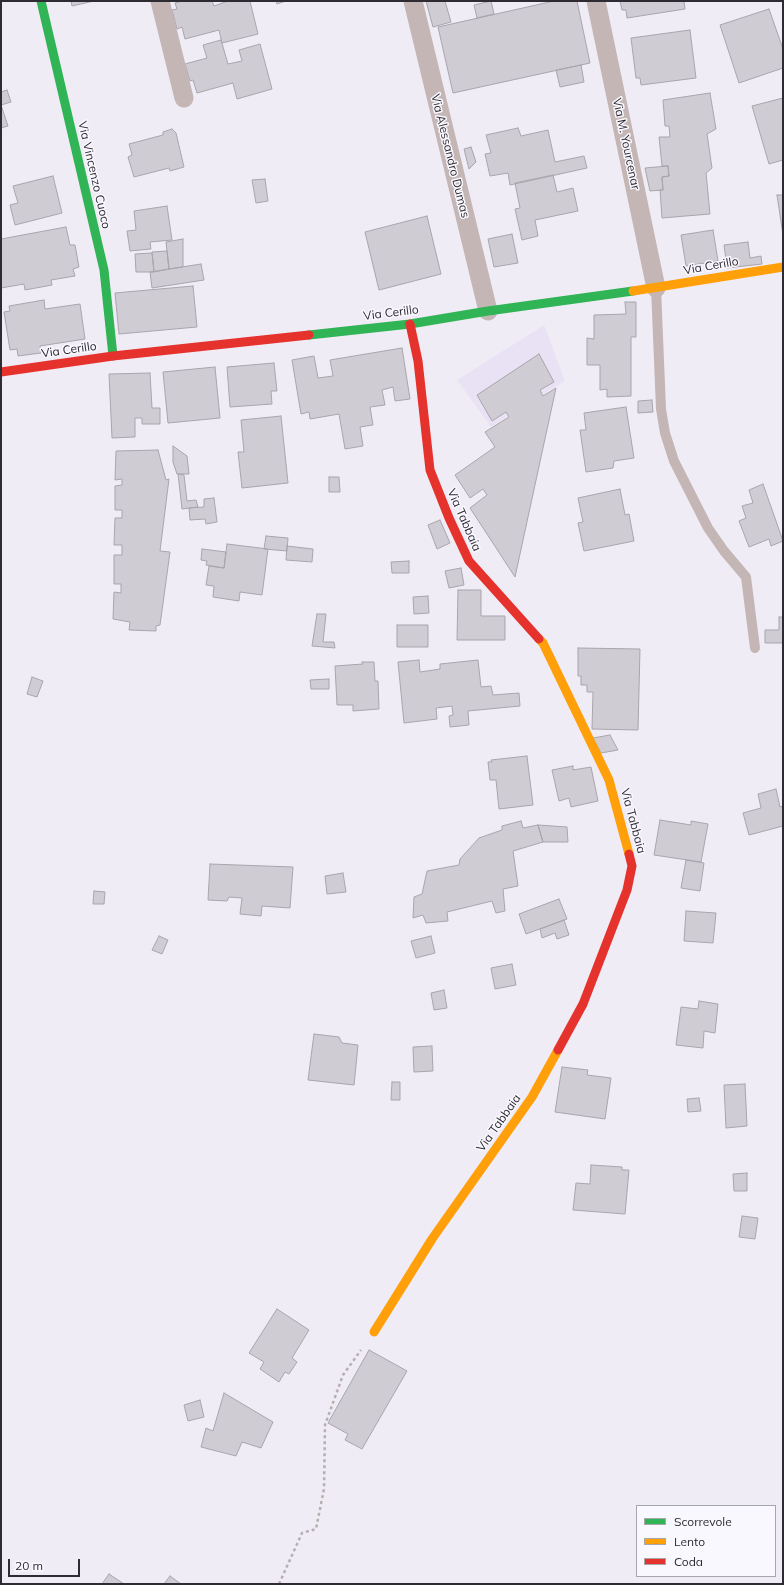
<!DOCTYPE html>
<html>
<head>
<meta charset="utf-8">
<style>
	body { margin:0 }
	#map { position:relative; width:784px; height:1585px; overflow:hidden; background:#f0ecf6; font-family:Mulish,sans-serif }
	canvas { display:block }
	.frame { position:absolute; inset:0; border:2px solid #2e2b32; pointer-events:none }
	.legend { position:absolute; left:636px; top:1505px; width:140px; height:72px; box-sizing:border-box; background:#faf8ff; border:1px solid #a8a6ad; margin:0; padding:5px 7px; list-style:none; font-size:12px; color:#2e2b32 }
	.legend li { display:flex; align-items:center; gap:8px; height:20px }
	.legend b { width:20px; border:1px solid #a8a6ad }
	.scale { position:absolute; left:8px; top:1559px; width:72px; height:18px; box-sizing:border-box; border:2px solid #2e2b32; border-top:0; padding-left:5px; font-size:12px; line-height:14px; white-space:nowrap; color:#2e2b32; -webkit-text-stroke:3px #faf8ff; paint-order:stroke }
</style>
</head>
<body>
<div id="map">
<canvas width="784" height="1585"></canvas>
<div class="frame"></div>
<ul class="legend">
<li><b style="height:5px;background:#30b455"></b>Scorrevole</li>
<li><b style="height:5px;background:#ff9f0a"></b>Lento</li>
<li><b style="height:5px;background:#e5322d"></b>Coda</li>
</ul>
<div class="scale">20 m</div>
</div>
<script>
const context = document.querySelector('canvas').getContext('2d');
context.lineJoin = 'round';
function fill(path, color) { context.fillStyle = color; context.fill(path, 'evenodd'); }
const toPath = rows => new Path2D(rows.map(r => 'M' + r).join(''));
function trace(path, color, width, dash) { context.strokeStyle = color; context.lineWidth = width; context.lineCap = dash ? 'butt' : 'round'; context.setLineDash(dash || []); context.stroke(path); }
function drawText(font, color, halo, rows, align = 'center') {
  context.font = font + ' Mulish,sans-serif'; context.lineWidth = 3; context.setLineDash([]); context.textBaseline = 'middle'; context.strokeStyle = halo; context.fillStyle = color; for (const [text, x, y, turn = 0] of rows) {
    context.save(); context.translate(x, y); context.rotate((+turn || 0) * Math.PI / 180); context.textAlign = isNaN(turn) ? turn : align; if (halo) context.strokeText(text, 0, 0); context.fillText(text, 0, 0); context.restore();
  }
}
const built = toPath([
	[544,325,565,381,491,427,457,380]
]);
const building = toPath([
	[71,1,94,1,72,6,71,1],
	[182,1,212,1,214,6,228,1,250,1,258,34,222,43,219,30,185,39,182,27,177,29,172,10,177,9,175,3,182,1],
	[276,1,286,1,277,4,276,1],
	[426,1,445,1,451,22,433,27,426,1],
	[491,1,494,14,477,18,474,5,491,1],
	[554,1,577,1,590,63,453,93,438,27,554,1],
	[620,1,684,1,685,9,627,18,626,10,622,10,620,1],
	[769,9,783,49,783,68,739,83,720,25,769,9],
	[690,30,696,78,641,85,640,78,636,78,631,38,690,30],
	[221,40,228,64,242,61,239,50,260,44,272,89,237,99,233,83,197,93,193,80,190,81,185,64,207,58,203,45,221,40],
	[581,65,584,82,560,87,556,70,581,65],
	[7,90,11,102,1,105,1,92,7,90],
	[710,93,716,129,707,134,712,168,706,173,710,214,662,218,660,190,663,190,662,177,669,176,668,166,662,166,659,137,670,137,669,126,665,126,663,100,710,93],
	[783,98,783,160,769,164,752,106,783,98],
	[1,105,8,126,1,128,1,105],
	[518,128,521,136,548,130,555,162,584,156,587,168,510,185,508,173,490,176,485,154,491,153,486,135,518,128],
	[172,129,176,133,184,167,170,171,169,168,134,177,128,157,132,155,129,144,163,135,163,132,172,129],
	[471,147,476,162,469,169,464,149,471,147],
	[668,166,669,176,662,177,663,190,650,191,645,168,668,166],
	[553,175,557,192,573,188,578,211,535,220,538,236,522,240,515,209,520,208,515,183,553,175],
	[53,176,62,213,15,225,10,205,18,203,13,186,53,176],
	[265,179,268,201,256,203,252,180,265,179],
	[777,195,783,195,783,235,777,195],
	[167,206,172,240,150,242,151,249,130,251,127,231,136,230,134,211,167,206],
	[427,216,441,274,379,290,365,232,427,216],
	[66,227,70,245,75,245,79,267,73,269,75,276,51,280,52,285,25,290,24,284,1,288,1,239,66,227],
	[713,230,718,261,686,266,681,235,713,230],
	[512,234,518,263,494,267,488,239,512,234],
	[183,239,183,267,169,269,166,242,183,239],
	[748,242,750,258,761,256,762,264,727,268,724,245,748,242],
	[167,251,169,269,154,272,152,252,167,251],
	[152,253,154,272,136,272,135,254,152,253],
	[201,264,204,280,152,288,150,272,201,264],
	[193,286,197,327,119,334,115,293,193,286],
	[44,300,45,309,80,304,85,339,40,346,41,353,18,356,17,349,10,350,4,312,10,311,9,306,44,300],
	[625,302,636,302,636,337,631,337,631,396,607,397,607,389,600,390,600,365,587,365,587,338,594,339,594,315,626,314,625,302],
	[402,348,410,399,395,401,393,387,382,390,385,405,370,407,373,425,360,427,363,446,345,449,339,414,310,419,309,412,301,414,292,360,314,356,318,378,333,376,330,360,402,348],
	[539,354,554,382,540,390,543,396,556,388,515,577,470,508,487,495,483,489,470,498,455,475,495,447,485,432,509,417,506,412,492,421,477,395,539,354],
	[274,363,277,391,271,391,272,404,230,407,227,367,274,363],
	[215,367,220,418,168,423,163,372,215,367],
	[150,373,152,408,160,408,160,424,142,424,142,418,135,418,135,437,112,438,109,374,150,373],
	[652,400,653,412,638,413,638,401,652,400],
	[626,407,634,458,614,461,613,468,586,472,580,430,586,430,584,413,626,407],
	[281,416,288,483,242,488,238,452,244,452,241,420,281,416],
	[173,446,187,456,189,474,177,474,173,462,173,446],
	[158,450,166,480,169,479,160,551,170,552,160,625,156,626,156,631,129,630,130,622,113,619,114,592,121,593,121,584,114,584,114,555,122,555,122,545,114,545,115,518,122,518,122,510,115,510,115,486,122,485,122,479,115,480,116,451,158,450],
	[178,474,184,475,187,501,196,500,198,507,182,509,178,474],
	[329,477,339,477,340,492,329,492,329,477],
	[763,484,783,541,771,546,769,539,749,547,739,521,746,518,742,506,753,503,749,490,763,484],
	[620,489,625,515,629,514,634,541,584,551,578,523,583,522,578,498,620,489],
	[214,498,217,522,206,524,205,519,190,520,189,508,204,507,204,499,214,498],
	[440,520,450,543,437,549,428,525,440,520],
	[266,536,288,538,287,551,264,549,266,536],
	[227,544,268,549,262,595,240,592,239,601,213,597,214,586,206,585,209,566,224,568,227,544],
	[287,546,313,549,312,562,286,560,287,546],
	[202,549,226,552,224,568,206,565,207,561,201,560,202,549],
	[409,561,409,573,392,573,391,562,409,561],
	[461,568,464,585,449,588,445,571,461,568],
	[458,590,481,590,481,616,505,616,505,640,457,640,458,590],
	[428,596,429,613,414,614,413,597,428,596],
	[317,614,326,614,323,642,334,642,335,648,312,646,317,614],
	[779,617,783,617,783,643,765,643,765,630,779,630,779,617],
	[397,625,428,625,428,647,397,647,397,625],
	[578,648,640,649,638,730,592,729,593,692,587,692,587,685,581,685,581,676,578,676,578,648],
	[419,660,420,672,440,669,440,664,478,660,481,687,491,686,493,695,519,693,520,706,468,711,469,725,450,727,449,716,453,715,452,706,436,708,437,719,404,723,398,662,419,660],
	[362,662,374,662,375,681,378,681,379,709,353,711,353,705,337,705,335,666,363,664,362,662],
	[32,677,43,681,37,697,27,694,32,677],
	[329,679,329,689,311,689,310,680,329,679],
	[610,735,618,750,601,753,593,738,610,735],
	[527,756,533,805,499,809,496,780,490,780,488,762,492,762,491,760,527,756],
	[573,766,573,770,591,767,598,801,571,807,569,798,559,801,552,770,573,766],
	[776,789,780,807,783,806,783,826,749,835,743,813,761,808,758,794,776,789],
	[660,820,691,825,691,821,708,824,701,862,654,855,660,820],
	[521,821,523,828,538,825,543,842,513,851,518,886,503,889,505,911,496,913,492,901,447,912,448,921,426,923,423,915,413,918,414,897,422,894,427,871,459,865,460,859,479,838,502,830,502,826,521,821],
	[538,825,567,827,568,842,543,842,538,825],
	[686,860,704,863,700,891,681,888,686,860],
	[210,864,293,867,290,908,262,906,261,916,240,914,242,898,229,897,227,901,208,900,210,864],
	[343,873,346,892,327,894,325,876,343,873],
	[94,891,105,892,104,904,93,904,94,891],
	[559,899,567,919,526,934,519,914,559,899],
	[686,911,716,913,713,943,684,941,686,911],
	[564,920,569,935,557,939,555,933,542,938,540,929,564,920],
	[159,936,168,940,162,954,152,950,159,936],
	[431,936,435,953,416,958,411,941,431,936],
	[512,964,516,985,495,989,491,968,512,964],
	[444,990,447,1008,434,1010,431,993,444,990],
	[699,1001,718,1004,715,1033,704,1031,703,1048,676,1045,681,1007,698,1009,699,1001],
	[314,1034,339,1037,342,1043,358,1045,354,1085,308,1080,314,1034],
	[432,1046,433,1071,414,1072,413,1047,432,1046],
	[562,1067,588,1070,587,1075,611,1078,605,1119,555,1112,562,1067],
	[392,1082,400,1082,400,1100,391,1100,392,1082],
	[745,1084,747,1126,726,1128,724,1085,745,1084],
	[699,1098,701,1111,688,1112,687,1099,699,1098],
	[591,1165,622,1167,622,1170,629,1170,625,1214,573,1210,576,1183,590,1184,591,1165],
	[747,1173,747,1191,734,1191,733,1174,747,1173],
	[742,1216,758,1218,755,1239,739,1237,742,1216],
	[277,1309,309,1330,292,1358,297,1362,289,1374,285,1372,279,1382,260,1369,264,1362,249,1353,277,1309],
	[369,1350,407,1371,362,1449,345,1440,348,1434,328,1423,369,1350],
	[224,1393,273,1422,261,1448,242,1442,236,1456,201,1447,206,1428,213,1431,224,1393],
	[200,1400,204,1417,188,1421,184,1405,200,1400],
	[109,1574,124,1584,102,1584,109,1574],
	[170,1576,181,1584,164,1584,170,1576]
]);
const path = toPath([
	[279,1584,302,1533,316,1529,324,1489,325,1425,343,1375,361,1350]
]);
const lane = toPath([
	[656,288,661,409,665,433,674,461,708,528,724,551,746,577,755,648]
]);
const street = toPath([
	[160,1,184,98],
	[413,1,488,311],
	[596,1,656,288]
]);
const fast = toPath([
	[41,1,104,270,113,356],
	[309,335,410,324,488,311,633,291]
]);
const slow = toPath([
	[633,291,783,267],
	[539,639,543,643,609,780,629,854],
	[374,1332,432,1239,532,1097,558,1050]
]);
const jam = toPath([
	[410,324,418,361,430,470,449,518,469,561,539,639],
	[1,372,113,356,309,335],
	[558,1050,583,1004,627,890,632,866,629,854]
]);
const streetNames = [
	["Via M. Yourcenar",626,144,78],
	["Via Alessandro Dumas",450,156,76],
	["Via Vincenzo Cuoco",94,175,77],
	["Via Cerillo",711,266,-10],
	["Via Cerillo",391,313,-7],
	["Via Cerillo",69,350,-8],
	["Via Tabbaia",464,520,66],
	["Via Tabbaia",633,821,75],
	["Via Tabbaia",499,1123,-55]
];
fill(built, '#e9e2f4');
fill(building, '#cfccd4');
trace(building, '#a8a5ac', 1);
trace(path, '#b7aeaf', 2.5, [3, 3]);
trace(lane, '#c4b6b5', 10);
trace(street, '#c4b6b5', 19);
trace(fast, '#30b455', 9);
trace(slow, '#ff9f0a', 9);
trace(jam, '#e5322d', 9);
drawText('12px', '#2e2b32', '#faf8ff', streetNames);
</script>
</body>
</html>
